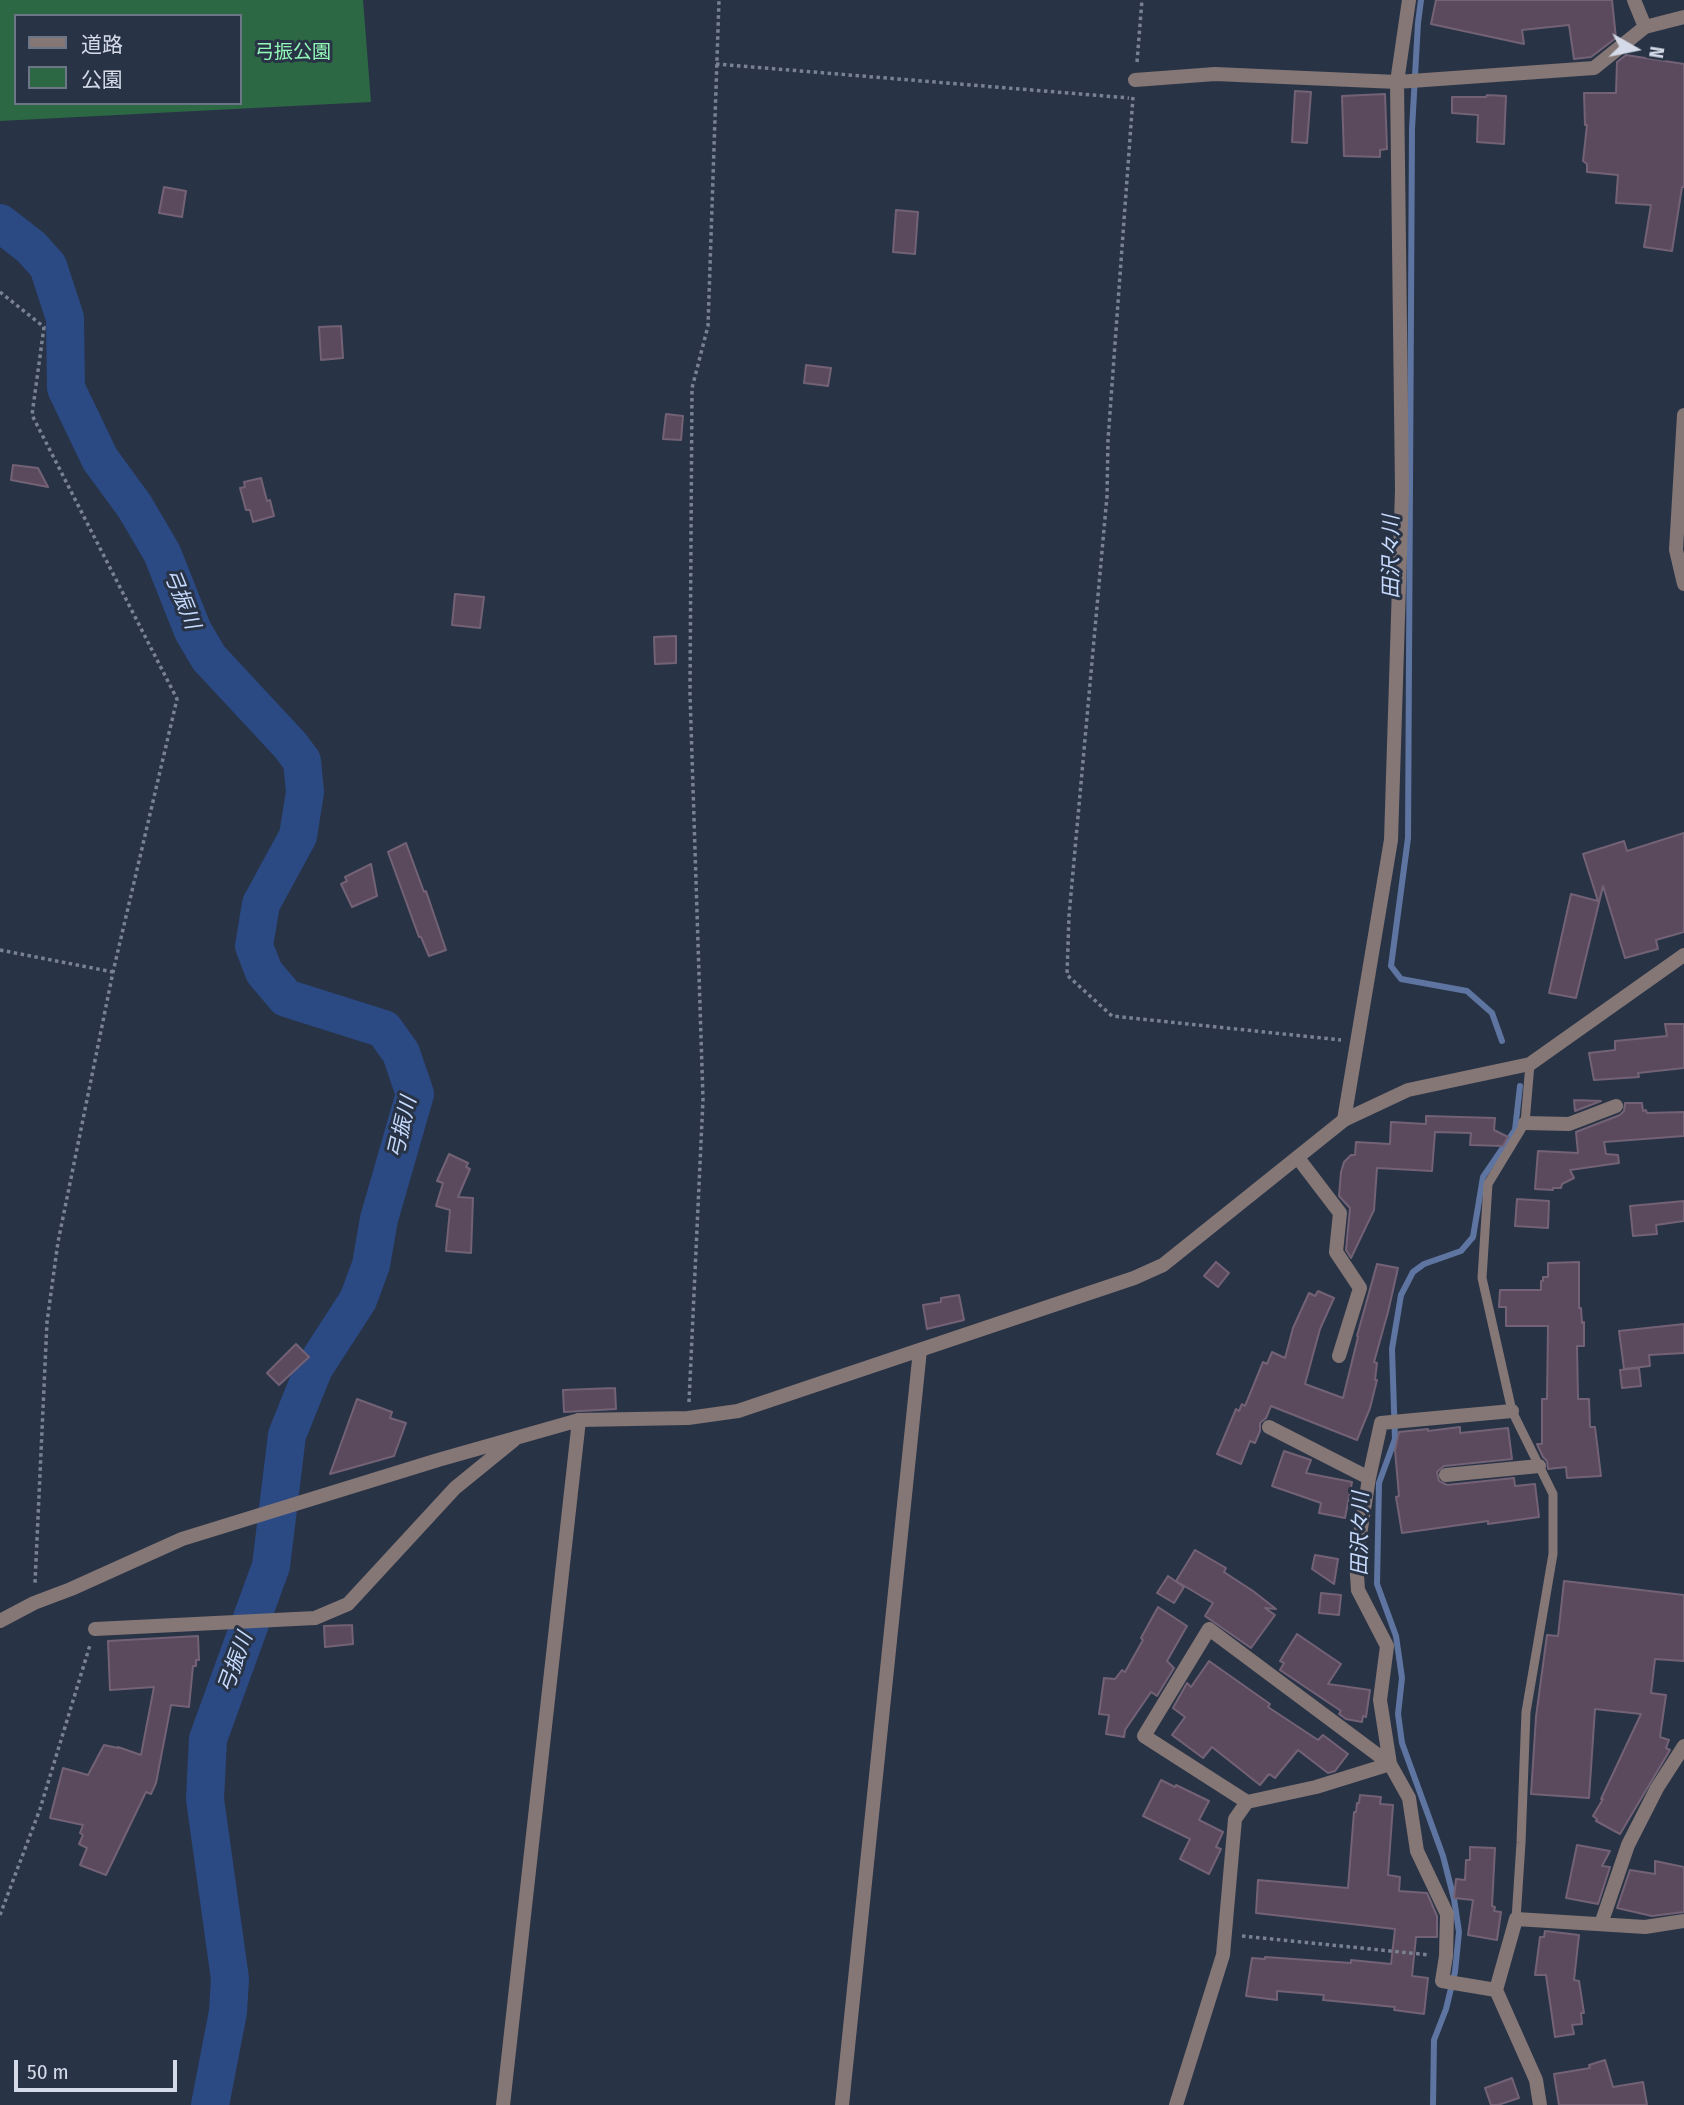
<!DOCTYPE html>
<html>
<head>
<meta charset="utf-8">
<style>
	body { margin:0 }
	#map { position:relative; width:1684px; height:2105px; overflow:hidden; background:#293346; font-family:"Fira Sans Condensed","Noto Sans JP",sans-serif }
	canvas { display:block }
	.legend { position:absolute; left:14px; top:14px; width:228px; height:91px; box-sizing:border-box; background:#293346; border:2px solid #6d7686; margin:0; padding:9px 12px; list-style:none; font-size:21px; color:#d4dae7 }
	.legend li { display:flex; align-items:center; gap:14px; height:35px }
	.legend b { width:35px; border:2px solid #6d7686 }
	.north { position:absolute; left:1600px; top:14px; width:70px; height:70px; -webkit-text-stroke:5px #293346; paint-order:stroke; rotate:99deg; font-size:19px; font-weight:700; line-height:28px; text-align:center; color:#d4dae7 }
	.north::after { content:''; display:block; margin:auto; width:24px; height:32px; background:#d4dae7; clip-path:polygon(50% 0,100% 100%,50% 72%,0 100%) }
	.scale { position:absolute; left:14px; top:2060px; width:163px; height:32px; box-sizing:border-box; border:4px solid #d4dae7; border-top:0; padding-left:9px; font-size:21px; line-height:24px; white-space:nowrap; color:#d4dae7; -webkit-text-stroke:5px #293346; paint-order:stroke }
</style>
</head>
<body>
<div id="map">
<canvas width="1684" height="2105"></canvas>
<ul class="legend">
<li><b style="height:9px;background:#857776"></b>道路</li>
<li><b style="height:19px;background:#2d6844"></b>公園</li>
</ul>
<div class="north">N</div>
<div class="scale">50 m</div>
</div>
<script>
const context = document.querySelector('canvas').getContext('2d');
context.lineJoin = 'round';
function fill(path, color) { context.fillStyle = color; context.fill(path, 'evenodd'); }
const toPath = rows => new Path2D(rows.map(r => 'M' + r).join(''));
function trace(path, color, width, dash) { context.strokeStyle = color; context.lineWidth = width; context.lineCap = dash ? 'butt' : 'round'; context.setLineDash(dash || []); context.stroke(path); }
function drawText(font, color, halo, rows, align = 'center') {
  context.font = font + ' "Fira Sans Condensed","Noto Sans JP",sans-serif'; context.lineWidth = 6; context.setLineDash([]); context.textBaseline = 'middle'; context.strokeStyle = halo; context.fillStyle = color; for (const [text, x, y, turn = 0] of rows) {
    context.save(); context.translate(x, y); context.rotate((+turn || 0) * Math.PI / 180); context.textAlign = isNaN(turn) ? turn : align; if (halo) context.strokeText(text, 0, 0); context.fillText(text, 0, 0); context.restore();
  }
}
const green = toPath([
	[0,0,363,0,371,102,0,121],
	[16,16,240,16,240,103,16,103]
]);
const stream = toPath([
	[1421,0,1418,23,1412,129,1408,838,1391,966,1401,979,1467,991,1492,1013,1502,1041],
	[1433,2105,1434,2040,1446,2009,1455,1972,1459,1932,1454,1899,1443,1856,1402,1743,1398,1714,1402,1678,1396,1636,1377,1584,1379,1483,1395,1439,1392,1349,1401,1295,1413,1272,1424,1264,1461,1251,1473,1237,1483,1177,1515,1130,1520,1086]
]);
const river = toPath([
	[0,223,31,247,48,266,65,318,66,388,100,459,135,507,162,553,193,631,209,658,290,745,302,761,305,792,298,836,261,904,254,946,264,972,286,998,384,1029,401,1053,415,1094,379,1219,371,1265,358,1300,314,1368,287,1435,271,1566,208,1739,205,1799,230,1979,228,2012,210,2105]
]);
const building = toPath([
	[1436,0,1612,0,1616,38,1591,57,1574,59,1569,25,1522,30,1524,44,1431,24,1436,0],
	[1626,55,1684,64,1684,187,1682,187,1672,251,1644,247,1651,205,1616,203,1618,175,1587,172,1587,164,1583,161,1587,125,1585,125,1584,93,1616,93,1617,62,1626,55],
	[1295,91,1311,92,1307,143,1292,142,1295,91],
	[1385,94,1387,149,1380,150,1380,157,1344,156,1342,96,1385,94],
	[1487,95,1506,96,1504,144,1477,142,1478,115,1452,113,1452,97,1486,97,1487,95],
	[164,187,186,191,182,217,159,213,164,187],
	[896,210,918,212,915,254,893,252,896,210],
	[341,326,343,358,321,360,319,327,341,326],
	[806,365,831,368,828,386,804,383,806,365],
	[666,414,683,416,681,440,663,439,666,414],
	[13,465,38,468,48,487,11,480,13,465],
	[261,478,267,501,270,500,274,516,253,522,250,510,246,510,240,488,245,487,244,482,261,478],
	[455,594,484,597,480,628,452,625,455,594],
	[676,636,676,663,655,664,654,637,676,636],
	[1684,833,1684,932,1656,940,1658,949,1625,958,1603,886,1576,998,1549,993,1571,894,1598,901,1583,854,1624,841,1627,851,1684,833],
	[406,843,424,892,426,891,446,950,429,956,421,937,419,937,388,852,406,843],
	[371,864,377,896,352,907,341,884,347,881,345,877,371,864],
	[1665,1024,1684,1024,1684,1068,1638,1073,1639,1077,1594,1080,1589,1053,1615,1050,1615,1041,1667,1036,1665,1024],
	[1574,1100,1601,1101,1575,1111,1574,1100],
	[1625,1103,1642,1103,1643,1111,1646,1110,1647,1113,1684,1112,1684,1136,1604,1142,1606,1154,1618,1155,1619,1163,1570,1170,1574,1178,1562,1184,1561,1188,1553,1188,1553,1190,1535,1189,1538,1151,1578,1153,1576,1132,1620,1115,1624,1111,1625,1103],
	[1426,1116,1495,1118,1494,1130,1508,1137,1503,1146,1470,1145,1471,1133,1435,1132,1432,1171,1377,1168,1374,1210,1351,1258,1346,1250,1350,1208,1339,1196,1341,1172,1344,1162,1351,1155,1355,1155,1356,1142,1390,1144,1391,1122,1426,1124,1426,1116],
	[449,1154,468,1163,466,1167,470,1169,458,1197,473,1198,471,1253,446,1251,450,1210,436,1206,443,1183,437,1181,449,1154],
	[1517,1199,1549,1201,1548,1228,1515,1226,1517,1199],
	[1684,1201,1684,1221,1656,1225,1657,1234,1633,1236,1630,1206,1684,1201],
	[1216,1262,1229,1273,1218,1287,1204,1276,1216,1262],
	[1579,1262,1579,1308,1581,1308,1582,1323,1584,1322,1584,1346,1577,1346,1578,1399,1589,1399,1590,1427,1595,1427,1601,1476,1567,1478,1566,1467,1548,1469,1547,1461,1543,1457,1537,1444,1542,1444,1542,1399,1547,1399,1548,1326,1506,1326,1506,1307,1499,1307,1500,1290,1541,1290,1541,1281,1543,1281,1543,1277,1548,1277,1548,1263,1579,1262],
	[1377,1264,1398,1268,1388,1312,1374,1362,1377,1363,1375,1380,1377,1380,1370,1408,1357,1440,1271,1406,1266,1418,1260,1423,1260,1431,1255,1443,1250,1441,1241,1464,1217,1454,1236,1409,1239,1411,1242,1404,1245,1406,1263,1362,1267,1364,1272,1352,1285,1358,1293,1328,1309,1293,1315,1296,1318,1291,1334,1298,1320,1329,1305,1384,1343,1398,1358,1337,1357,1336,1377,1264],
	[959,1295,964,1320,927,1329,923,1305,941,1302,941,1298,959,1295],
	[1684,1324,1684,1353,1649,1355,1650,1366,1624,1369,1619,1331,1684,1324],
	[296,1344,309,1357,279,1385,267,1373,296,1344],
	[1639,1368,1641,1386,1622,1388,1620,1370,1639,1368],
	[615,1388,616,1409,564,1412,563,1390,615,1388],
	[357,1399,392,1412,390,1418,406,1423,394,1456,330,1474,357,1399],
	[1460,1427,1460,1433,1508,1428,1512,1459,1444,1466,1437,1472,1439,1481,1447,1485,1514,1478,1515,1486,1535,1484,1539,1517,1488,1524,1488,1521,1402,1533,1396,1497,1399,1496,1395,1450,1399,1432,1428,1429,1428,1431,1460,1427],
	[1284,1451,1311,1460,1306,1473,1352,1482,1345,1518,1319,1513,1321,1503,1272,1486,1284,1451],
	[1195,1550,1226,1568,1224,1572,1253,1591,1276,1609,1265,1608,1275,1615,1251,1648,1205,1616,1213,1603,1176,1581,1195,1550],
	[1315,1555,1338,1559,1334,1584,1312,1569,1315,1555],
	[1168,1576,1184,1587,1174,1603,1157,1593,1168,1576],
	[1564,1581,1684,1595,1684,1661,1655,1659,1651,1693,1666,1695,1660,1737,1669,1740,1666,1748,1670,1750,1620,1834,1596,1821,1597,1819,1593,1816,1603,1799,1601,1799,1641,1714,1595,1709,1589,1798,1531,1794,1536,1717,1547,1635,1558,1636,1564,1581],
	[1321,1593,1341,1595,1339,1615,1319,1613,1321,1593],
	[1158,1607,1187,1626,1167,1661,1174,1668,1157,1696,1151,1692,1125,1730,1124,1737,1106,1734,1109,1715,1099,1714,1104,1678,1115,1679,1122,1670,1125,1672,1143,1640,1141,1638,1158,1607],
	[352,1625,353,1644,325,1647,324,1626,352,1625],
	[1297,1634,1341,1664,1328,1684,1370,1690,1366,1717,1363,1716,1362,1722,1346,1719,1339,1714,1341,1711,1280,1670,1284,1663,1280,1661,1297,1634],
	[198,1636,199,1660,196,1660,196,1666,193,1666,189,1707,171,1705,156,1783,151,1794,146,1792,106,1875,80,1865,87,1848,79,1844,83,1835,80,1833,83,1825,50,1818,63,1768,88,1775,104,1745,118,1748,118,1747,141,1755,154,1687,110,1690,108,1641,198,1636],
	[1209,1661,1270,1704,1268,1707,1318,1740,1323,1735,1348,1754,1335,1771,1328,1773,1298,1750,1275,1778,1269,1774,1260,1785,1212,1747,1203,1758,1172,1735,1185,1717,1173,1708,1187,1683,1191,1687,1209,1661],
	[1161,1780,1175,1787,1176,1785,1209,1801,1199,1820,1223,1832,1216,1847,1221,1849,1209,1874,1180,1859,1190,1839,1143,1816,1161,1780],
	[1360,1795,1381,1797,1380,1804,1393,1805,1388,1875,1400,1877,1399,1891,1427,1893,1437,1916,1437,1937,1416,1937,1412,1976,1428,1978,1424,2014,1394,2010,1395,2007,1323,2000,1324,1995,1277,1991,1277,2000,1246,1996,1252,1958,1265,1959,1265,1957,1351,1963,1351,1960,1391,1964,1395,1929,1256,1913,1258,1880,1348,1888,1354,1812,1356,1812,1357,1803,1359,1803,1360,1795],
	[1577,1845,1610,1851,1602,1866,1610,1867,1598,1904,1566,1898,1577,1845],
	[1470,1847,1495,1848,1492,1906,1495,1907,1494,1911,1501,1912,1497,1940,1468,1935,1473,1900,1454,1898,1456,1879,1465,1880,1466,1860,1470,1860,1470,1847],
	[1655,1861,1684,1867,1684,1912,1652,1916,1617,1908,1630,1870,1655,1874,1655,1861],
	[1545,1931,1579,1935,1574,1980,1579,1981,1584,2013,1581,2013,1582,2024,1572,2025,1574,2034,1555,2037,1546,1975,1535,1975,1540,1937,1544,1937,1545,1931],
	[1605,2060,1613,2087,1643,2082,1647,2105,1559,2105,1554,2074,1590,2068,1589,2065,1605,2060],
	[1512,2078,1519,2098,1498,2105,1491,2105,1485,2088,1512,2078]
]);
const path = toPath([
	[1137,62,1142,0],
	[716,64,1129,98],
	[1133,97,1108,440,1107,496,1069,916,1067,975,1112,1016,1341,1040],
	[0,292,44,327,32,415,177,699,113,972,58,1242,47,1322,35,1583],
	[0,950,113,972],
	[689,1402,703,1099,690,694,692,388,708,326,719,0],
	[0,1915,40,1809,90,1645],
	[1242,1936,1430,1955]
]);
const service = toPath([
	[1516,1919,1521,1843,1526,1712,1553,1554,1553,1494,1512,1411,1482,1278,1488,1184,1525,1123,1530,1064]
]);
const minor = toPath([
	[1634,0,1645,27],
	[1135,80,1215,74,1397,82,1594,68,1645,27,1684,17],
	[1684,415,1676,550,1684,584],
	[1344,1120,1391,840,1402,490,1397,82,1409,0],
	[1525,1123,1569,1124,1616,1106],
	[1298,1158,1340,1213,1336,1252,1360,1288,1339,1356],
	[1269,1427,1369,1478],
	[1446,1475,1539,1466],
	[95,1629,315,1618,348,1604,455,1488,514,1440],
	[1390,1764,1380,1700,1387,1646,1358,1590,1356,1560,1369,1478,1381,1423,1512,1411],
	[1247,1802,1144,1736,1209,1629,1390,1764],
	[1601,1924,1628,1845,1657,1788,1684,1746],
	[503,2105,579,1420],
	[842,2105,920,1350],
	[1176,2105,1223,1955,1235,1819,1247,1802,1316,1787,1390,1764,1409,1798,1417,1851,1447,1914,1446,1956,1442,1981,1496,1990],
	[1540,2105,1536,2080,1496,1990,1516,1919,1645,1927,1684,1921]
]);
const tertiary = toPath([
	[0,1621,34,1603,71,1589,182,1539,438,1460,579,1420,688,1418,738,1411,1134,1278,1163,1265,1344,1120,1408,1090,1530,1064,1684,955]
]);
const parkNames = [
	["弓振公園",293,53]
];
const waterNames = [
	["田沢々川",1392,557,-90],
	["弓振川",181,599,68],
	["弓振川",403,1128,-77],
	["田沢々川",1361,1534,-89],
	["弓振川",236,1663,-70]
];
fill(green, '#2d6844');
trace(stream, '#5e75a2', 6);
trace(river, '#2b4a84', 38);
fill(building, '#5b4a5d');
trace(building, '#736275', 2);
trace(path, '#7a8292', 3.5, [3.5, 3.5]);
trace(service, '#857776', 9);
trace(minor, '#857776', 14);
trace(tertiary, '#857776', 14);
drawText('19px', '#93f9b7', '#293346', parkNames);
drawText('italic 21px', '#c7dbfe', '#293346', waterNames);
</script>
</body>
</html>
